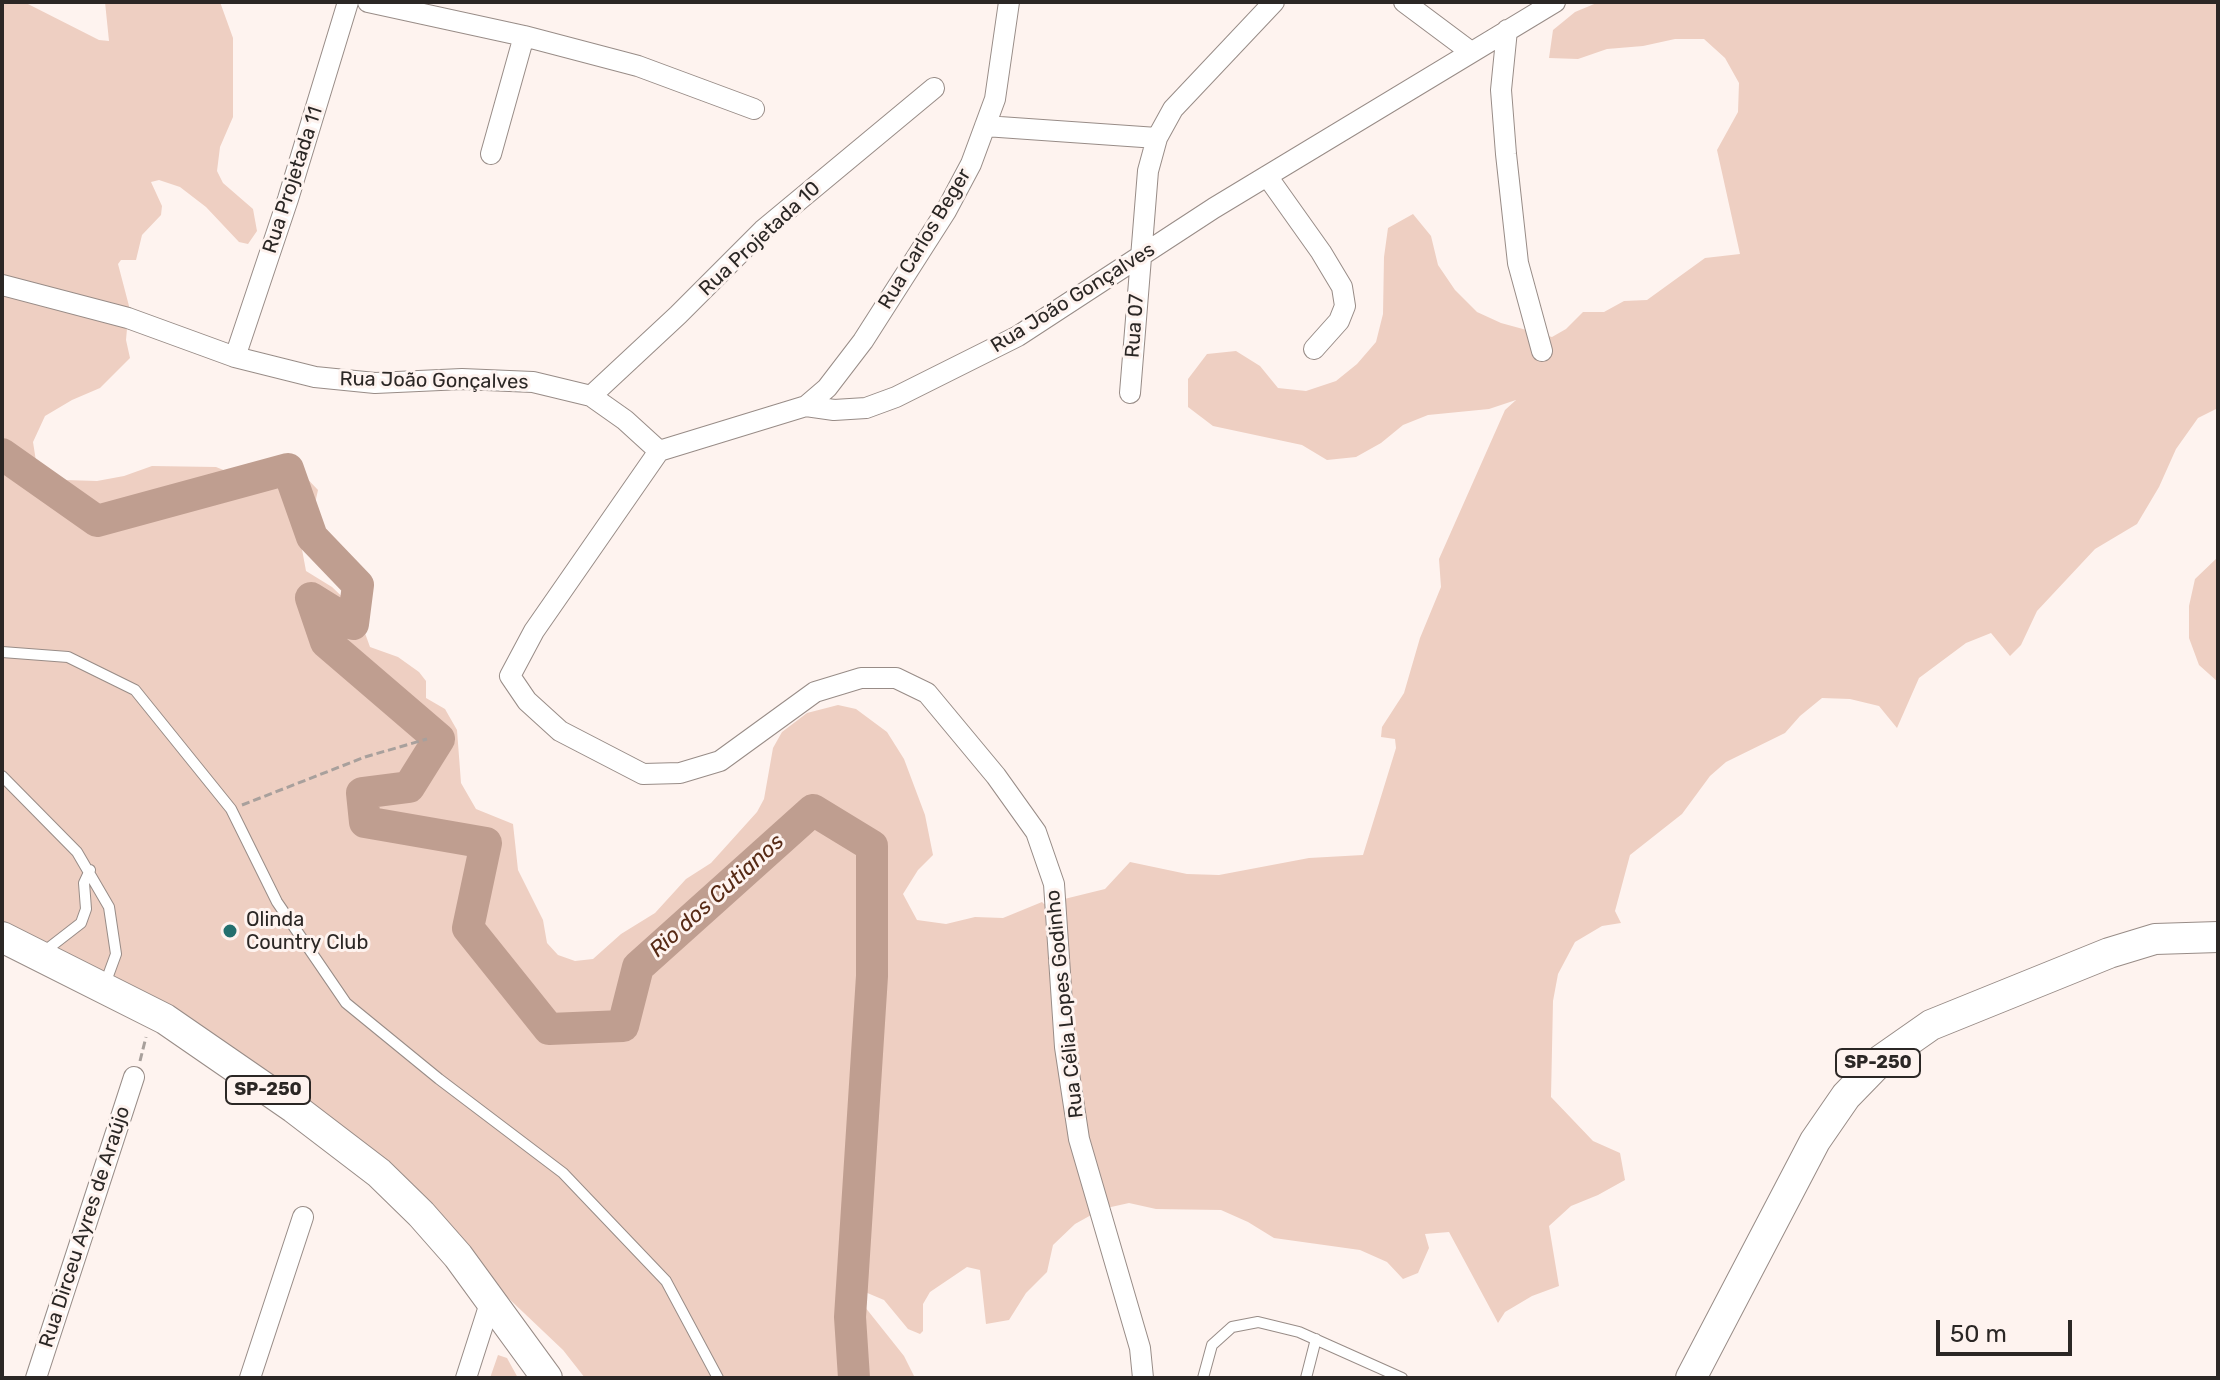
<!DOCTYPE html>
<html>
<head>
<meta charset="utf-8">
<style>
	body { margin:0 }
	#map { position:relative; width:2220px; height:1380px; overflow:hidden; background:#fef3ef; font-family:Rubik,sans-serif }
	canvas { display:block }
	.frame { position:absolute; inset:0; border:4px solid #2b2725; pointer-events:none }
	.scale { position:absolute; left:1936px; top:1320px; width:136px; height:36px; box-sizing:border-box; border:4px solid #2b2725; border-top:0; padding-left:10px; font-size:24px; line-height:28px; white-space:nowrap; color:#2b2725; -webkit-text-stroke:6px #fef3ef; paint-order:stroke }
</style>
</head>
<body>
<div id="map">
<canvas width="2220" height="1380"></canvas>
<div class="frame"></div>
<div class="scale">50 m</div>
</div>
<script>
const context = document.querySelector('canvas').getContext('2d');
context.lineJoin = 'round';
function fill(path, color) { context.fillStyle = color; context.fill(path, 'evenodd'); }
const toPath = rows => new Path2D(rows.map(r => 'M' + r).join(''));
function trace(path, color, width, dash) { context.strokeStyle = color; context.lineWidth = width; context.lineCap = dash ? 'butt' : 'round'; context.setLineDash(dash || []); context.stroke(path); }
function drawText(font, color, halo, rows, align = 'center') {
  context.font = font + ' Rubik,sans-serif'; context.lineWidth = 6; context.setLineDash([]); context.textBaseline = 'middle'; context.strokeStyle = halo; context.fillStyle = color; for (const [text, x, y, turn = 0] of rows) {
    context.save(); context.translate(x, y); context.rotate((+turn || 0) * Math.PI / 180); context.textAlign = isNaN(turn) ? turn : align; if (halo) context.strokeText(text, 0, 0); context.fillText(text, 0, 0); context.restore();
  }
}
const green = toPath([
	[2,2,24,2,99,40,109,41,105,2,220,2,233,38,233,117,220,147,217,171,223,183,253,209,257,231,248,244,239,242,206,207,180,187,159,180,151,182,162,206,161,215,142,235,136,260,121,260,118,264,129,306,126,340,130,358,100,388,72,400,45,416,33,442,38,474,65,480,97,481,124,476,152,466,216,467,243,478,297,468,318,490,312,517,301,544,306,571,332,587,357,611,370,647,398,657,419,672,426,681,426,698,445,709,457,730,461,783,476,809,513,824,518,870,543,920,547,943,558,955,575,961,593,959,621,934,655,913,686,879,711,863,757,812,764,799,773,748,782,732,807,713,838,705,856,709,887,732,904,759,925,815,933,855,918,870,903,894,917,920,946,924,975,917,1003,918,1042,902,1044,904,1105,889,1130,862,1187,874,1219,875,1309,858,1363,855,1396,748,1395,739,1381,737,1382,727,1404,693,1420,638,1441,587,1439,559,1505,410,1516,400,1489,409,1428,415,1403,425,1381,443,1356,457,1327,460,1302,445,1213,426,1188,407,1188,379,1207,354,1236,351,1260,366,1278,388,1306,391,1336,381,1357,364,1376,342,1383,314,1384,257,1388,228,1413,214,1431,236,1438,265,1455,290,1477,312,1501,323,1552,337,1566,329,1583,312,1604,312,1624,301,1647,300,1705,258,1740,254,1717,150,1738,112,1739,83,1725,58,1704,39,1675,39,1643,46,1607,49,1578,59,1549,58,1553,30,1575,12,1599,2,2218,2,2218,408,2198,418,2176,449,2159,487,2137,524,2095,549,2037,611,2021,645,2010,656,1991,633,1966,643,1919,678,1897,728,1879,706,1850,699,1822,698,1800,716,1785,733,1726,762,1710,776,1682,814,1630,855,1615,911,1621,923,1602,926,1575,942,1558,974,1553,1001,1551,1097,1593,1141,1620,1153,1625,1180,1598,1195,1571,1206,1549,1226,1559,1286,1532,1296,1505,1312,1498,1323,1449,1232,1425,1234,1429,1248,1418,1273,1403,1279,1387,1262,1360,1250,1274,1238,1248,1222,1221,1210,1156,1209,1129,1203,1102,1209,1075,1224,1053,1245,1047,1272,1026,1293,1009,1320,986,1324,980,1270,967,1267,930,1292,923,1304,923,1331,920,1334,908,1329,884,1300,865,1292,861,1302,904,1356,915,1378,585,1378,563,1350,504,1294,398,1182,2,926],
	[2218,557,2218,682,2199,665,2189,638,2189,606,2195,579],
	[498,1355,507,1358,518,1378,490,1378]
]);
const river = toPath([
	[2,454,97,521,288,469,312,537,358,585,353,624,311,598,326,642,439,739,409,787,362,793,365,822,486,843,468,928,549,1029,623,1026,638,967,813,810,872,846,872,976,850,1317,854,1378]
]);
const path = toPath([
	[242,805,365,757,427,739],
	[140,1061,146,1037]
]);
const service = toPath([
	[2,652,68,657,135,690,231,809,277,902,346,1003,439,1079,563,1173,666,1281,718,1378],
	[2,776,77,852,109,907,116,954,105,984],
	[41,954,81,923,86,909,84,883,90,870],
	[1203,1378,1212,1345,1232,1327,1258,1322,1299,1332,1402,1378],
	[1306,1378,1316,1339]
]);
const minor = toPath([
	[368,2,524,36,638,66,754,109],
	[1404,2,1471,52],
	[1507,30,1501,90,1506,154,1518,263,1542,351],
	[985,126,1157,138],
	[491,154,524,36],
	[1267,176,1321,252,1342,287,1345,306,1339,321,1314,349],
	[2,285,128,318,235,357,315,377,375,383,462,379,533,382,591,396,625,420,659,451],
	[235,357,288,199,348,2],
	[1130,393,1148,171,1157,138,1173,109,1274,2],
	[591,396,678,315,763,230,934,88],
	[806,406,827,388,863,341,946,211,971,164,995,99,1009,2],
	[659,451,534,631,510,676,527,701,560,731,643,774,680,773,720,761,815,692,861,678,896,678,927,693,996,776,1036,832,1054,884,1065,1047,1079,1139,1140,1348,1143,1378],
	[659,451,806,406,834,410,866,408,896,397,1018,336,1214,208,1555,2],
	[36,1378,134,1077],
	[250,1378,303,1217],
	[466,1378,491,1300]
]);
const primary = toPath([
	[2,937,165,1019,294,1108,379,1173,421,1214,458,1256,547,1378],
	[1691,1378,1815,1141,1846,1096,1881,1060,1931,1025,2109,953,2155,939,2218,937]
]);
const markers = [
	[230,931,8,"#236f6e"]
];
const shields = [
	[1878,1063,84],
	[268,1090,84]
];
const shieldNames = [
	["SP-250",1878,1063],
	["SP-250",268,1090]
];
const streetNames = [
	["Rua Projetada 11",293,180,-72],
	["Rua Projetada 10",760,239,-43],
	["Rua Carlos Beger",925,239,-59],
	["Rua João Gonçalves",1073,298,-32],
	["Rua 07",1135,326,-86],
	["Rua João Gonçalves",434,381,1],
	["Rua Célia Lopes Godinho",1065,1004,-96],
	["Rua Dirceu Ayres de Araújo",85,1227,-72]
];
const poiNames = [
	["Olinda",246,920],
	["Country Club",246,943]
];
const waterNames = [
	["Rio dos Cutianos",717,896,-42]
];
fill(green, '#eecfc2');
trace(river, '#bf9e90', 32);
trace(service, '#988c87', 12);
trace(minor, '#988c87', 22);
trace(primary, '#988c87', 32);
trace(path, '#a8a09c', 3, [8, 4]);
trace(service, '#fff', 10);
trace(minor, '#fff', 20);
trace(primary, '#fff', 30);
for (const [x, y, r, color] of markers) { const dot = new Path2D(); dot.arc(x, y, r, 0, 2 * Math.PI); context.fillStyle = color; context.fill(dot); trace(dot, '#fef3ef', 3); }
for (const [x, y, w] of shields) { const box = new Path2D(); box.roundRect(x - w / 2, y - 14, w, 28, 6); context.fillStyle = '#fef3ef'; context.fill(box); trace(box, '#2b2725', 2); }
drawText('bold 18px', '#2b2725', null, shieldNames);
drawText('20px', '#2b2725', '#fef3ef', streetNames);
drawText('20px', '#2b2725', '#fef3ef', poiNames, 'left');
drawText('italic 22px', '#572a15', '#fef3ef', waterNames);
</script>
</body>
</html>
